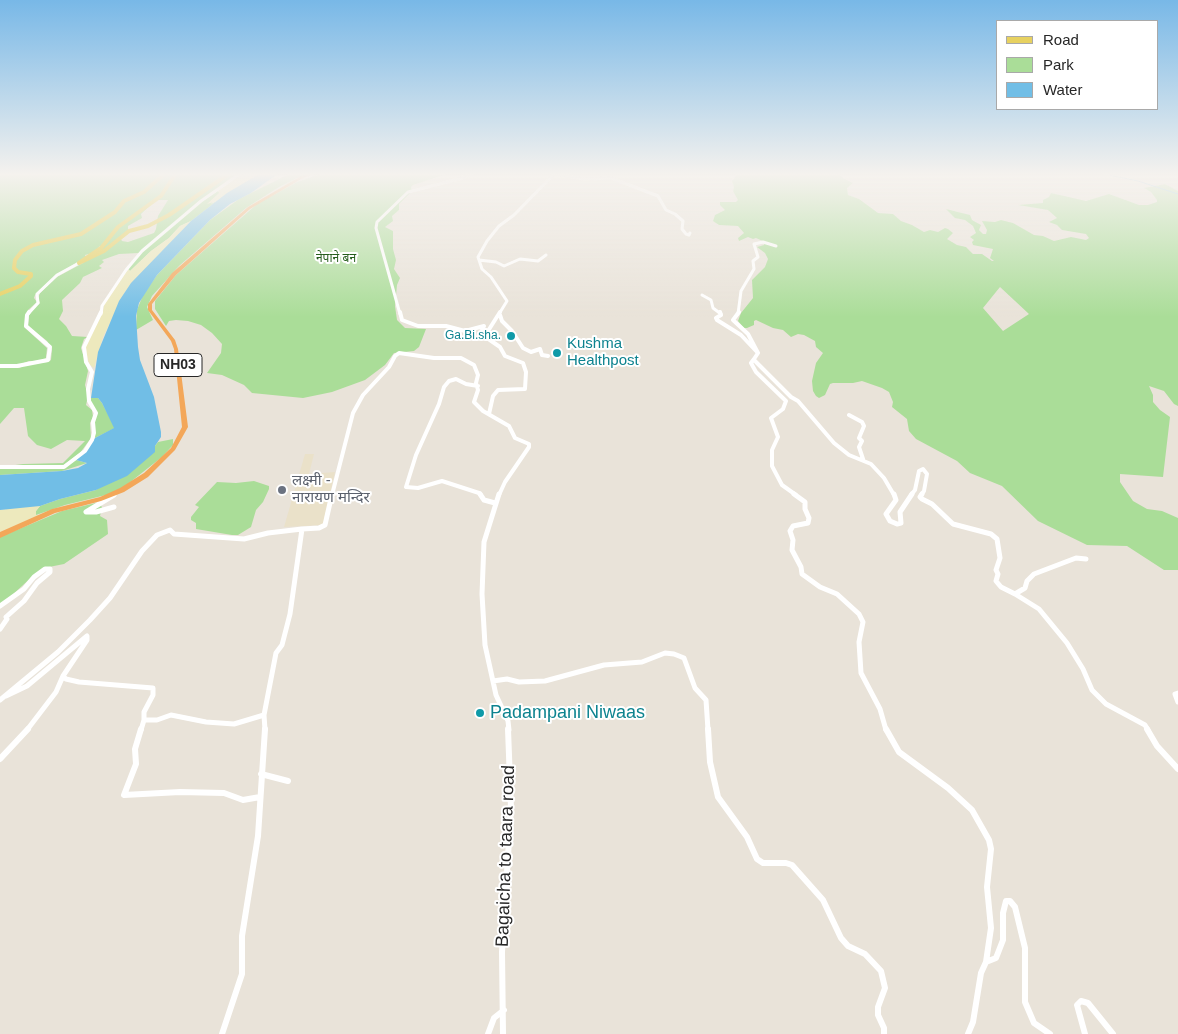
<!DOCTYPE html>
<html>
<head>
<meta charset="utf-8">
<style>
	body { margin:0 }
	#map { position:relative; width:1178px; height:1034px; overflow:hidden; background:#e9e3d9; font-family:Arial,sans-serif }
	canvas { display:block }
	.legend { position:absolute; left:996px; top:20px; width:162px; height:90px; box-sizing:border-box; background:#fff; border:1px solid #a9a9a9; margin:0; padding:6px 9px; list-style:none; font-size:15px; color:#272727 }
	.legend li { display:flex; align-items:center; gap:10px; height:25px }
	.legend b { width:25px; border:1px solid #a9a9a9 }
</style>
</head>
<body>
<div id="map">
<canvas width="1178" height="1034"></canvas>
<ul class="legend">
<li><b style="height:6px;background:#e7d160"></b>Road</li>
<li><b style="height:14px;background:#aadd98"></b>Park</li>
<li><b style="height:14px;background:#71bee6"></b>Water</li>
</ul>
</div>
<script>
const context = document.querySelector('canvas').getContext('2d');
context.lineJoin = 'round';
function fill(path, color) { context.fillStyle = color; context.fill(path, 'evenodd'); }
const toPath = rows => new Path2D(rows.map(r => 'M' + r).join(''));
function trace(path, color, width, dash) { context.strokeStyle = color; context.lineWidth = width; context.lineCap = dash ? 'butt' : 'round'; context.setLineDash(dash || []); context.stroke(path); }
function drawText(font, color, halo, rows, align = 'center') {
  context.font = font + ' Arial,"Noto Sans Devanagari",sans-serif'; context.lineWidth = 4; context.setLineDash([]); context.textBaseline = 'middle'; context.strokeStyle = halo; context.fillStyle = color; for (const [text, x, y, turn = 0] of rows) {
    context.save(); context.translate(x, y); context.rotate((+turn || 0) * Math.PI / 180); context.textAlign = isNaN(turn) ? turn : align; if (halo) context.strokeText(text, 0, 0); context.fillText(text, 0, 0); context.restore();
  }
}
const education = toPath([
	[305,454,314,454,309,474,335,472,323,525,284,527]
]);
const green = toPath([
	[0,173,240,173,198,203,139,253,119,254,102,260,104,262,99,266,102,268,83,277,80,283,62,300,63,311,59,319,66,326,72,336,88,337,84,339,81,348,88,371,85,385,88,396,86,405,92,410,93,417,90,423,91,438,80,453,62,466,33,465,0,467,23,464,63,463,85,441,67,440,51,449,37,445,28,436,24,408,14,408,0,424,0,367,19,368,28,364,48,362,51,360,52,349,47,341,28,326,29,313,40,303,38,298,40,293,57,277,83,263,103,247,100,246,93,253,85,255,86,257,56,275,35,295,34,298,37,302,28,310,24,327,47,348,46,358,41,361,29,361,21,364,0,364],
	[156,200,168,200,158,216,156,229,154,233,128,242,122,241,121,239,128,234,128,226,142,218,141,214],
	[291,173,313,173,299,177,279,187,246,208,179,266,152,296,147,307,153,320,136,330,137,310,143,295,157,275,210,220,239,199],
	[323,173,450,173,413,185,411,187,412,191,399,204,399,210,392,216,393,221,385,227,393,231,393,249,396,260,394,269,400,278,397,285,395,306,397,320,405,328,426,329,419,347,414,351,394,353,385,365,365,380,332,392,303,398,252,393,244,385,222,375,207,373,221,353,222,344,212,333,201,325,188,321,176,320,169,321,166,326,155,309,155,301,176,275,257,204,297,182],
	[735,173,838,173,843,178,853,183,847,188,848,195,859,199,878,213,893,214,901,221,912,225,924,232,930,230,938,232,945,228,948,229,953,233,947,239,957,245,966,247,973,254,982,254,992,261,994,261,990,258,993,249,973,245,972,242,974,240,970,237,976,233,973,226,965,220,955,218,946,209,970,215,972,220,981,225,979,230,983,234,986,234,987,230,982,221,995,222,1001,220,1013,223,1034,235,1043,236,1054,241,1071,237,1086,240,1089,238,1086,234,1062,230,1057,225,1049,222,1057,218,1048,210,1018,205,1043,203,1043,200,1049,197,1051,193,1086,201,1109,194,1139,205,1148,205,1157,202,1157,200,1151,192,1144,188,1165,184,1178,191,1178,406,1174,404,1164,391,1149,386,1153,395,1153,402,1160,410,1170,417,1163,477,1120,474,1120,482,1133,501,1147,509,1162,511,1178,518,1178,570,1164,570,1127,546,1087,545,1038,521,1002,486,970,473,957,461,916,439,909,431,907,419,892,407,893,402,889,392,882,388,862,381,853,383,833,383,830,384,825,395,819,398,816,396,813,391,812,381,816,363,823,353,816,347,815,341,804,335,798,334,791,337,783,330,773,328,756,320,754,321,754,325,747,328,744,328,738,321,741,313,753,298,752,280,765,267,768,259,765,253,757,247,764,245,765,242,756,238,753,239,748,237,739,241,738,238,744,233,738,226,719,225,713,221,715,215,725,210,720,205,720,202,736,202,738,200,733,191,734,187,732,181,736,176],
	[1000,287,1029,314,1003,331,983,308],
	[218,191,220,193,211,204,217,201,191,221,180,226,169,238,151,251,130,271,128,269,142,252,201,202],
	[91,398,98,398,102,403,115,428,95,438,94,422,97,413,91,403],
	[173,439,173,445,162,457,124,487,106,495,65,505,36,515,36,511,40,506,60,499,96,490,155,446,158,442],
	[76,460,87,463,62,471,0,475,0,468,63,468],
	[254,481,269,486,269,489,263,502,256,510,251,527,238,535,232,535,196,529,196,523,191,520,191,517,199,507,195,505,217,482,236,483],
	[100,502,102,508,100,516,107,520,108,534,64,564,44,568,35,574,9,598,0,604,0,537,62,511]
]);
const sand = toPath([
	[247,173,261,173,217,201,207,204,219,193,218,191,239,176],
	[191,221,125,292,103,337,94,368,89,364,85,348,103,312,104,305,128,269,130,271,151,251,169,238,180,226],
	[30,506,40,506,36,511,36,515,40,515,0,532,0,510]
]);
const water = toPath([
	[261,173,279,173,251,193,230,204,210,220,157,275,139,303,136,316,138,347,140,360,154,397,161,432,161,437,155,446,155,452,127,476,96,490,60,499,40,506,0,510,0,475,62,471,78,468,87,463,76,460,86,451,95,438,114,428,102,403,98,398,91,398,98,352,119,301,131,283,191,221,227,193]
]);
const stream = toPath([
	[1099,173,1138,181,1178,194]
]);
const minorFar3 = toPath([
	[552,173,584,179,611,178,658,196,666,210,675,214,683,221,682,229,686,234,689,235,690,233],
	[479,260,496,262,504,266,520,259,538,261,546,255],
	[702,295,711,300,713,308,721,314],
	[28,314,38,303,37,294,57,275,79,263],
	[101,314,102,306,126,270,142,251,201,201,241,173],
	[400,314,376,228,377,222,408,192,459,179,473,173],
	[499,314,507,301,491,277,482,269,478,257,487,241,499,226,514,215,555,173],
	[738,314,741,291,754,269,753,261,758,257,754,244,763,242,776,246]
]);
const minorFar2 = toPath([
	[400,312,402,320,418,326,446,326,465,331,484,326,481,333,487,338],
	[720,312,721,315,716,318,717,320,741,335,758,353,748,334,733,320,739,312],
	[500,315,502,321,512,331,523,348,531,352,540,349,542,355,548,356],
	[758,353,754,359,756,362,791,397,798,401,834,443,849,455,871,464,884,478,894,495],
	[754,359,751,363,756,372,786,401,783,409,771,418,778,437,772,450,772,466,782,485,796,495],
	[0,366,17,366,48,360,50,347,26,326,27,315,29,312],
	[478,386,466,384,456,379,449,381,444,387,439,404,416,455,406,487,418,488,442,481,479,493,481,495],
	[489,414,493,396,498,390,525,389,526,372,523,363,505,356,500,347,487,338,488,331,500,312],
	[849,415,862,422,864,426,859,438,862,441,859,447,863,459],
	[0,467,64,467,85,451,92,440,94,433,93,422,96,413,89,401,88,389,92,372,86,362,84,347,101,312],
	[332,495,353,413,363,395,389,367,395,356,399,353,434,358,461,358,474,365,478,375,476,383,478,390,474,402,483,411,509,426,515,438,529,444,529,447,505,482,499,495],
	[911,495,915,490,919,471,923,469,927,474,924,491,921,495]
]);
const minorFar1 = toPath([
	[480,494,484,500,495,503],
	[499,494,484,542,482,594,485,645,496,695,508,721,509,730],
	[794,494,805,502,805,509,809,518,808,523,793,526,790,531,793,540,792,550,801,567,802,574,820,587,837,594,859,614,863,622,859,642,861,673,880,709,886,730],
	[894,494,896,500,886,514,890,521,897,524,901,523,900,512,912,494],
	[922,494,920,497,922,499,932,504,953,524,991,534,997,539,1000,558,996,570,998,574,996,581,1001,587,1015,594,1025,588,1027,581,1034,574,1076,558,1086,559],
	[114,495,86,512,96,512,114,507],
	[302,529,319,528,325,525,332,494],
	[1015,594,1039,609,1067,643,1083,669,1092,690,1106,704,1145,725,1148,730],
	[0,606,24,589,34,577,45,569,50,569,50,572,37,583,24,601,6,617,7,619,0,629],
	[493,681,507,679,519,682,545,681,604,665,642,662,665,653,674,654,684,658,695,688,706,700,708,730],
	[1178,693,1175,694,1178,702],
	[6,696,27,686,87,636,87,640,63,676],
	[0,700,58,652,90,620,110,598,142,551,157,535,170,530,174,534,244,539,268,533,302,529,290,614,282,645,276,653,264,715,265,730],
	[27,730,56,692,63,676,66,679,79,682,153,688,153,695,144,712,144,720,157,720,171,715,206,722,234,724,264,715],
	[141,730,144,720]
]);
const minor = toPath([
	[141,729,135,749,136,764,124,795,180,792,224,793,243,800,260,797],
	[708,729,710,762,718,797,747,837,757,859,763,863,786,863,792,865,823,900,841,938,848,946,865,954,881,971,885,988,878,1007,878,1015,884,1028,884,1034],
	[886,729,899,752,948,788,972,810,989,840,991,849,987,887,991,928,986,962],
	[1147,729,1157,746,1178,769],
	[0,759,28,729],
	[261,774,288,781],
	[222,1034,242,974,242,936,258,836,265,729],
	[488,1034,494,1018,504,1010],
	[503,1034,502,952,511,808,508,729],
	[968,1034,973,1022,981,973,986,962,996,958,1003,940,1003,913,1006,901,1010,901,1015,907,1025,948,1025,1002,1034,1023,1050,1034],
	[1085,1034,1077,1005,1081,1001,1088,1003,1113,1034]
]);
const major = toPath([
	[176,173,161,196,118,227,101,248,79,263,104,251,129,231,148,226,169,215,230,173],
	[0,294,20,286,31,276,31,274,18,272,14,268,15,260,22,251,33,245,81,234,115,212,124,201,144,192,165,173]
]);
const highway = toPath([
	[313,173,318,173,303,178,250,209,176,275,152,304,152,310,175,340,178,349,188,427,175,450,148,477,124,492,101,501,55,513,0,538,0,532,52,509,100,497,120,488,144,473,171,448,182,427,174,349,171,341,148,310,148,304,172,273,248,207,301,176,313,173]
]);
const markers = [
	[511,336,5,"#0f9aa8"],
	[557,353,5,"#0f9aa8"],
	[282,490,5,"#6b7280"],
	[480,713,5,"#0f9aa8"]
];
const farParknames = [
	["नेपाने बन",336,259]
];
const farCulturenames = [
	["Ga.Bi.sha.",501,336]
];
const shields = [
	[178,365,48]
];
const shieldNames = [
	["NH03",178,365]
];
const cultureNames = [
	["Kushma",567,344],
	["Healthpost",567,361]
];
const worshipNames = [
	["लक्ष्मी -",292,481],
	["नारायण मन्दिर",292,498]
];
const nearCulturenames = [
	["Padampani Niwaas",490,713]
];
const nearStreetnames = [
	["Bagaicha to taara road",506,856,-88]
];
fill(education, '#eae1c9');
fill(green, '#aadd98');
fill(sand, '#ede9bd');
fill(water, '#71bee6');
trace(stream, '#71bee6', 1);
trace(minorFar3, '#fff', 3);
trace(minorFar2, '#fff', 4);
trace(minorFar1, '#fff', 5);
trace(minor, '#fff', 6);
trace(major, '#e7d160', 4);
fill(highway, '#f3a759');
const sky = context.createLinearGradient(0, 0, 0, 317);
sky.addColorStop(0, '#78b8e7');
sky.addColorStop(0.55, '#f5f2ee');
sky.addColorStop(1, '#f5f2ee00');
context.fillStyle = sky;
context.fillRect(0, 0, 1178, 317);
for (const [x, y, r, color] of markers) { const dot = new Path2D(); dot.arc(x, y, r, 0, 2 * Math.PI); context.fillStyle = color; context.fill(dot); trace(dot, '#fff', 2); }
drawText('12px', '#265d1d', '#fff', farParknames);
drawText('12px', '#0d838f', '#fff', farCulturenames, 'right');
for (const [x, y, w] of shields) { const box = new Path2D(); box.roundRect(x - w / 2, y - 11.5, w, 23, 4); context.fillStyle = '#fff'; context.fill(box); trace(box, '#272727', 1); }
drawText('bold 14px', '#272727', null, shieldNames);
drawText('15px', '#0d838f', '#fff', cultureNames, 'left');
drawText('15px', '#5b616d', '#fff', worshipNames, 'left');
drawText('18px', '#0d838f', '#fff', nearCulturenames, 'left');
drawText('18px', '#272727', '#fff', nearStreetnames);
</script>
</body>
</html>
